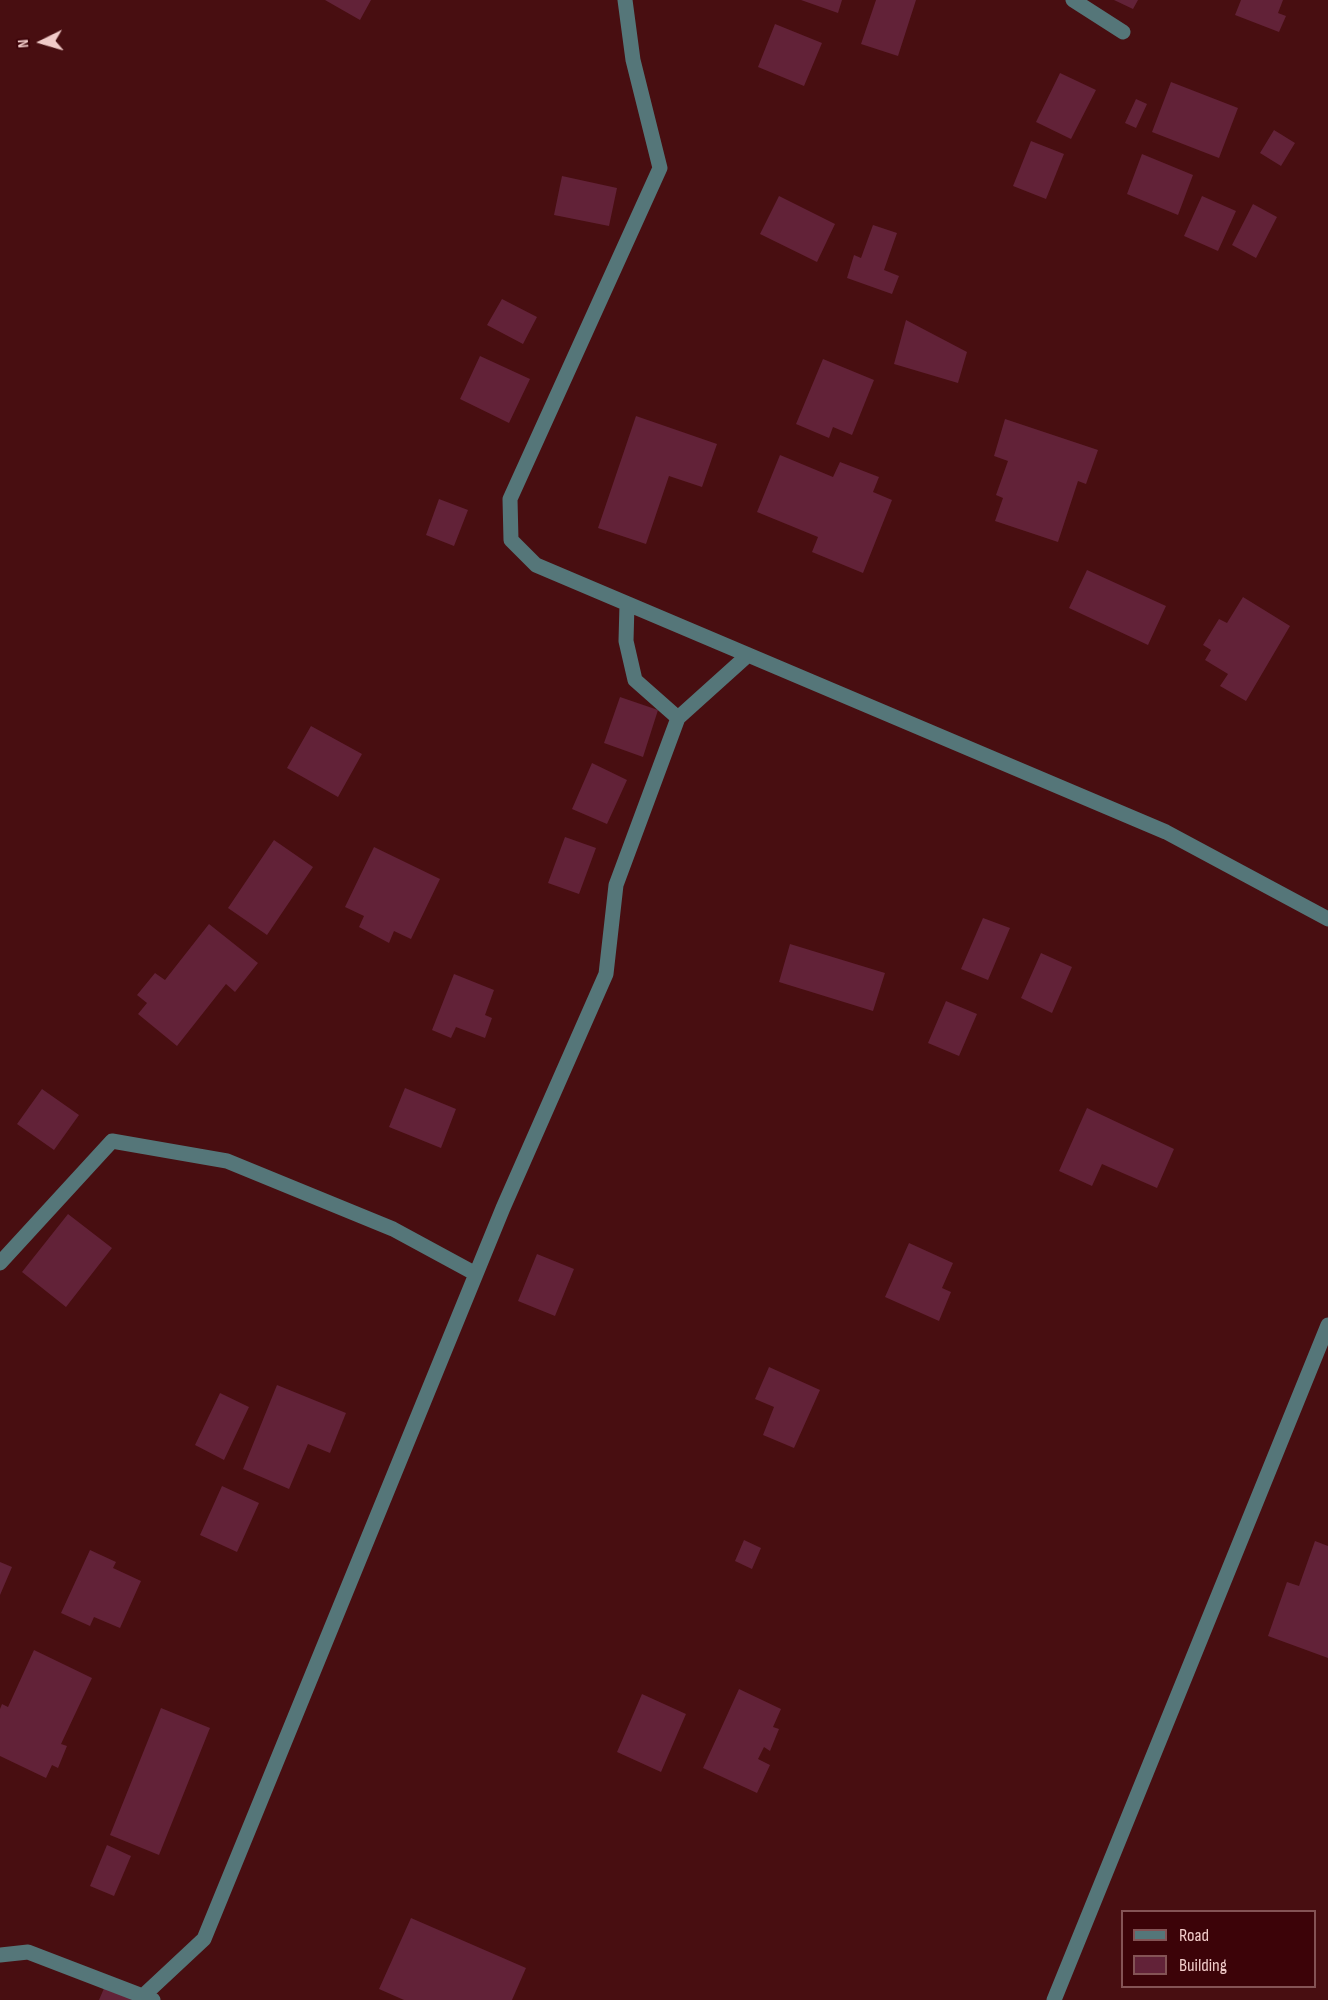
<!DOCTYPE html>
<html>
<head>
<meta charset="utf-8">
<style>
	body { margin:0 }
	#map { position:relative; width:1328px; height:2000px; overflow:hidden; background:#480e11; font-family:"Sofia Sans Condensed",sans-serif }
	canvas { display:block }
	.legend { position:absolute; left:1121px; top:1910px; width:195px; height:78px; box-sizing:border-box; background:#3c0308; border:2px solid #845355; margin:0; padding:8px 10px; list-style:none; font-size:18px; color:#f1cbc9 }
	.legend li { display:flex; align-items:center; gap:12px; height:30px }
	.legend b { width:30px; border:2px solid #845355 }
	.north { position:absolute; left:12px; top:12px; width:60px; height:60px; -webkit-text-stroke:4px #3c0308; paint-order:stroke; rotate:265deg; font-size:16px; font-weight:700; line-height:24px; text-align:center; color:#f1cbc9 }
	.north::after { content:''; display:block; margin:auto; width:21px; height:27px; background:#f1cbc9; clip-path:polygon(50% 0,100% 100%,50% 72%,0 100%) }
</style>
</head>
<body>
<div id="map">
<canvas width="1328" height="2000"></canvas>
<ul class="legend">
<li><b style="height:8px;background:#557679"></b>Road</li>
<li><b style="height:16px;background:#622238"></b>Building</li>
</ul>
<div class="north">N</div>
</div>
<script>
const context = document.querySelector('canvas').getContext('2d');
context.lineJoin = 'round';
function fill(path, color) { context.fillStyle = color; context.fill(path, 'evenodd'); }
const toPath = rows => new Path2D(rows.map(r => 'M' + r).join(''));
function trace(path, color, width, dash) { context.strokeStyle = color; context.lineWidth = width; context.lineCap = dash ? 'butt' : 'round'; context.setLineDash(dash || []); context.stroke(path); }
const building = toPath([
	[325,0,371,0,360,20],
	[801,0,842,0,838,13],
	[876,0,916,0,898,56,861,44],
	[1114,0,1138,0,1133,9],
	[1241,0,1283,0,1278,13,1286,16,1279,32,1235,15],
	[775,24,822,43,804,86,758,67],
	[1060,73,1096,90,1071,139,1036,122],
	[1171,82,1238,108,1219,158,1152,132],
	[1136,99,1147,104,1136,128,1125,123],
	[1274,130,1295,143,1281,166,1260,153],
	[1031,141,1064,154,1046,199,1013,186],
	[1142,154,1193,175,1178,215,1127,194],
	[562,176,617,188,609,226,554,215],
	[779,196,835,224,817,262,760,234],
	[1202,196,1236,211,1218,251,1184,236],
	[1253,204,1277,217,1256,258,1232,245],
	[873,225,897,233,884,270,899,276,892,294,847,278,854,255,861,258],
	[502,299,537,317,523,344,487,325],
	[906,320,967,352,958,383,894,364],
	[480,356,530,379,509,423,460,399],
	[823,359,874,380,852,435,833,427,829,438,796,424],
	[636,416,717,444,702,487,669,476,646,544,598,528],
	[1005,419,1098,450,1086,484,1078,481,1058,542,995,521,1003,498,996,495,1008,461,994,456],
	[780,455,833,477,840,462,879,477,873,492,892,500,863,573,812,552,818,537,757,512],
	[439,499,468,510,454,546,426,535],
	[1087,570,1166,606,1148,645,1069,608],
	[1243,597,1290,626,1246,701,1220,686,1228,674,1205,660,1211,650,1203,645,1219,619,1227,623],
	[620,697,658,710,643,757,604,743],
	[311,726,362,754,338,797,287,768],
	[592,763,627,780,607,824,572,809],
	[565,837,596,848,579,894,548,883],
	[274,840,313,867,267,935,228,908],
	[374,847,440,879,411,939,394,931,389,943,359,927,364,916,345,907],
	[983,918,1010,928,988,980,961,969],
	[209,924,258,963,235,992,226,984,177,1046,138,1014,147,1003,137,995,155,973,165,980],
	[790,944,885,973,873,1011,779,982],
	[1041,953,1072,967,1052,1013,1021,998],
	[454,974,494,990,485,1015,492,1018,485,1038,456,1027,451,1038,432,1030],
	[946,1001,977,1014,959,1056,928,1043],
	[405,1088,456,1109,441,1148,389,1127],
	[42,1089,79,1115,54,1150,17,1124],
	[1087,1108,1174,1149,1157,1188,1102,1164,1092,1186,1059,1171],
	[68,1214,112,1248,66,1307,22,1272],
	[909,1243,953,1263,942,1288,951,1292,939,1321,885,1297],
	[537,1254,574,1269,555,1316,518,1301],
	[769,1367,820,1390,794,1448,763,1435,774,1407,755,1399],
	[277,1385,346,1413,330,1453,308,1444,289,1489,243,1469],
	[220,1393,249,1407,224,1460,195,1445],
	[222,1486,259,1503,237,1552,200,1535],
	[744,1540,761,1548,752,1569,735,1561],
	[1315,1541,1328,1546,1328,1658,1268,1636,1287,1582,1299,1586],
	[90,1550,116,1562,113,1568,141,1581,120,1628,94,1617,90,1626,61,1613],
	[0,1562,12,1567,0,1595],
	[34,1650,92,1678,61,1744,67,1746,58,1768,52,1765,46,1778,0,1756,0,1709,2,1704,8,1707],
	[739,1689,781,1709,773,1727,779,1729,770,1751,764,1747,758,1759,770,1765,757,1793,703,1768],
	[642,1694,686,1714,661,1772,617,1752],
	[161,1708,210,1728,159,1855,110,1835],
	[107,1845,131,1856,114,1896,90,1886],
	[411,1918,526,1968,512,2000,404,2000,379,1989],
	[105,1986,139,2000,99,2000]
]);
const minor = toPath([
	[625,0,633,60,660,168,510,499,511,540,536,565,1166,832,1328,919],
	[1073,0,1123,32],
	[627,604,626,641,635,680,678,718],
	[0,1263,112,1141,227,1161,393,1229,476,1274],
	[0,1955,28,1952,153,2000],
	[143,1996,204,1939,503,1208,606,974,616,885,678,718,748,655],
	[1054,2000,1328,1325]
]);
fill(building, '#622238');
trace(minor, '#557679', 15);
</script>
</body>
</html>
